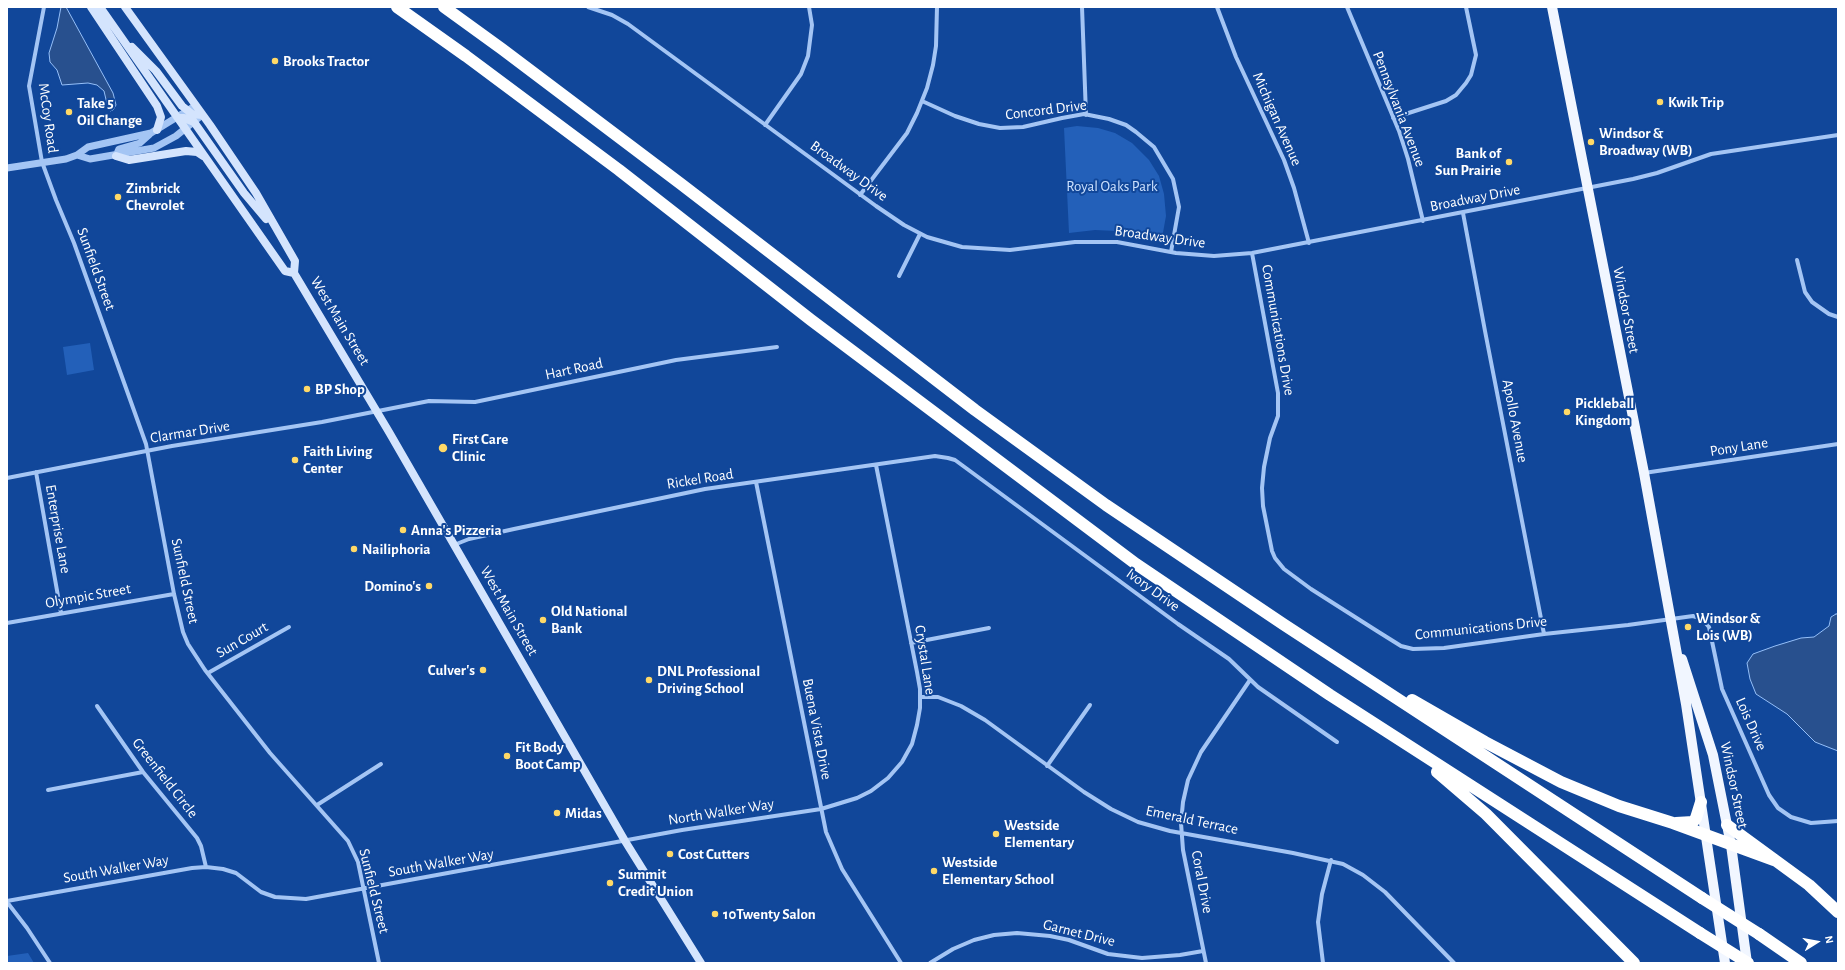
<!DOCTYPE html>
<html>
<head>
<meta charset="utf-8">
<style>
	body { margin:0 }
	#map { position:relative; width:1845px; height:970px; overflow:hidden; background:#11479a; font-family:"Alegreya Sans",sans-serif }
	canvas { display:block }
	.frame { position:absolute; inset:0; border:8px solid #fff; pointer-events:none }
	.north { position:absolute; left:1797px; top:922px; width:40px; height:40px; -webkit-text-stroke:3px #11479a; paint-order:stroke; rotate:79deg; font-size:11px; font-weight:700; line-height:16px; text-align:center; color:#fff }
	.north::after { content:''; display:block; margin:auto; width:14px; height:18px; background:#fff; clip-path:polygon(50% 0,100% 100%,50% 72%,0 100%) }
</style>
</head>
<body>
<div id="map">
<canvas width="1845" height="970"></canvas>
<div class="frame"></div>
<div class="north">N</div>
</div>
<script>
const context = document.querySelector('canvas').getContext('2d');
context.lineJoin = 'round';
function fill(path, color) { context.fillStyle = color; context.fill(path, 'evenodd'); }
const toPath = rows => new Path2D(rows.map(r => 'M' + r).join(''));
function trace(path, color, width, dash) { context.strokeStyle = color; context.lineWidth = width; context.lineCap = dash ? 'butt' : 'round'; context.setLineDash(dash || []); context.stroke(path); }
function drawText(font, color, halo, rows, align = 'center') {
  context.font = font + ' "Alegreya Sans",sans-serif'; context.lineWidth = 4; context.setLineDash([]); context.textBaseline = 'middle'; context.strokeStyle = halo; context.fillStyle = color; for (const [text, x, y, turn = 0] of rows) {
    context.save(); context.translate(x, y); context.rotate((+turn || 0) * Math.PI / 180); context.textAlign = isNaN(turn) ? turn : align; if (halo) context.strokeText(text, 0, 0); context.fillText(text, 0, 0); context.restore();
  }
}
const green = toPath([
	[1077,126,1098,128,1115,133,1132,143,1149,160,1159,176,1164,194,1166,216,1162,238,1117,231,1095,230,1069,233,1064,128],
	[90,343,94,370,67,375,63,347],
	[28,953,34,963,7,963,7,956]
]);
const water = toPath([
	[61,7,66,7,113,93,116,105,113,110,110,111,108,108,104,91,97,85,88,83,62,85,57,70,50,62,49,53,57,28,61,7],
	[1836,614,1838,614,1838,751,1815,742,1787,714,1756,694,1750,679,1747,663,1753,654,1775,646,1801,638,1814,637,1829,626,1831,617,1836,614]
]);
const minor = toPath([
	[44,7,29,86,42,162,56,200,74,243,146,444,174,594,183,632,188,644,205,670,270,753,348,841,358,862,379,963],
	[588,7,612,15,628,24,876,206,904,225,927,237,962,247,1010,250,1075,242,1117,242,1176,253,1214,256,1252,253,1633,179,1657,173,1711,154,1838,135],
	[1082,7,1086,115],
	[1217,7,1236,57,1284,160,1294,188,1309,243],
	[1347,7,1399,131,1408,159,1423,221],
	[922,101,955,116,979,124,1000,128,1023,127,1062,118,1084,114,1109,119,1126,125,1136,132,1154,147,1173,179,1179,207,1171,252],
	[1393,118,1446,101,1456,95,1466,83,1471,75,1476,55,1466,7],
	[765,125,801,74,808,56,812,25,809,7],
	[860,195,907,133,917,113,927,88,933,65,936,46,937,7],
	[1463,213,1485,331,1544,634],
	[1252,253,1278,393,1278,416,1270,438,1264,467,1262,488,1263,506,1272,551,1275,558,1284,569,1311,589,1377,631,1401,646,1413,649,1444,648,1544,634,1628,625,1693,616,1702,619,1709,627,1722,689,1769,795,1778,808,1791,817,1811,823,1838,821],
	[1797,260,1805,292,1812,302,1829,314,1838,317],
	[899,276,920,234],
	[36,472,61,613],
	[1644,473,1838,444],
	[7,478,172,446,322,422,429,401,475,402,676,360,777,347],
	[756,482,826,832,842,869,901,963],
	[454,545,469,539,514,529,705,489,935,456,948,458,955,460,1178,624,1229,659,1258,687,1337,742],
	[7,623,174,594],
	[911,643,989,628],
	[208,673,289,627],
	[920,697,938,697,961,706,985,720,1084,792,1111,809,1138,822,1170,831,1293,853,1343,864,1363,875,1385,892,1454,963],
	[97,706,143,772,197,838,201,846,206,867],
	[1047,766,1090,705],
	[48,790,143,772],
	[317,805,381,764],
	[7,901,192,868,206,867,223,869,236,873,261,892,275,897,306,899,682,830,821,809,857,798,871,791,888,778,902,762,912,744,917,725,920,708,920,689,917,672,876,465],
	[7,902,27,928,50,963],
	[930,963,953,949,974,940,994,935,1017,933,1050,936,1069,940,1108,954,1142,958,1180,955,1203,951],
	[1206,963,1183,850,1181,823,1183,802,1188,780,1201,752,1250,680],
	[1323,963,1318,922,1322,894,1331,860]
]);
const tertiary = toPath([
	[77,155,90,159,154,148,176,136,202,115],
	[116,156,119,149,140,143,149,135],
	[7,168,66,159,77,155,88,147,151,133,195,106]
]);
const secondary = toPath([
	[91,7,157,106,161,117,157,130],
	[100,7,285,271,294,273],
	[125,7,210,125,256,193,295,261,294,273,389,432,625,841,701,963],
	[132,47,156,71,182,106,192,114,202,115],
	[178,118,184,118,194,122,244,193,266,219],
	[116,156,129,160,186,151,197,152,203,156]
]);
const primary = toPath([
	[1552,7,1644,473,1686,704,1725,963],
	[1682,659,1713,755,1731,845,1747,963]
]);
const motorway = toPath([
	[397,7,466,56,619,170,811,320,1136,564,1330,695,1700,933],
	[444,7,502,49,681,184,975,410,1106,505,1283,624,1702,898],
	[1412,700,1485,742,1561,782,1619,806,1673,823,1774,860],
	[1437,772,1486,814,1634,963],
	[1676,823,1693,822,1696,818,1701,802],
	[1727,825,1809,885,1838,912],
	[1759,934,1801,963]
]);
const motorwayBridge = toPath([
	[1702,898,1759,934],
	[1700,933,1748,963]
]);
const markers = [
	[275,61,4,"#ffd967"],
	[1660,102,4,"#ffd967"],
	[69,112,4,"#ffd967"],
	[1591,142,4,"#ffd967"],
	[1509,162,4,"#ffd967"],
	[118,197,4,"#ffd967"],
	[307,389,4,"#ffd967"],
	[1567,412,4,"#ffd967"],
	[443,448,5,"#ffd967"],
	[295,460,4,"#ffd967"],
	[403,530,4,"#ffd967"],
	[354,549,4,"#ffd967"],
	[429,586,4,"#ffd967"],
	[543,620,4,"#ffd967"],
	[1688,627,4,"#ffd967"],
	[483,670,4,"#ffd967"],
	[649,680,4,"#ffd967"],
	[507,756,4,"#ffd967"],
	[557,813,4,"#ffd967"],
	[996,834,4,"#ffd967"],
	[670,854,4,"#ffd967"],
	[934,871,4,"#ffd967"],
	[610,883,4,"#ffd967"],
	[715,914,4,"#ffd967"]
];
const poiNames = [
	["Brooks Tractor",283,61],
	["Kwik Trip",1668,102],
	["Take 5",77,103],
	["Oil Change",77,120],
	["Windsor &",1599,133],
	["Broadway (WB)",1599,150],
	["Bank of",1501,153,"right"],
	["Sun Prairie",1501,170,"right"],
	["Zimbrick",126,188],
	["Chevrolet",126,205],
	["BP Shop",315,389],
	["Pickleball",1575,403],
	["Kingdom",1575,420],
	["First Care",452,439],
	["Clinic",452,456],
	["Faith Living",303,451],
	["Center",303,468],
	["Anna's Pizzeria",411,530],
	["Nailiphoria",362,549],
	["Domino's",421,586,"right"],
	["Old National",551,611],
	["Bank",551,628],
	["Windsor &",1696,618],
	["Lois (WB)",1696,635],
	["Culver's",475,670,"right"],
	["DNL Professional",657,671],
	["Driving School",657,688],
	["Fit Body",515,747],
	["Boot Camp",515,764],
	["Midas",565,813],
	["Westside",1004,825],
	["Elementary",1004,842],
	["Cost Cutters",678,854],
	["Westside",942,862],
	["Elementary School",942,879],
	["Summit",618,874],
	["Credit Union",618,891],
	["10Twenty Salon",723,914]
];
const streetNames = [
	["Pennsylvania Avenue",1399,109,69],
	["Concord Drive",1046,110,-7],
	["McCoy Road",48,118,82],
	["Michigan Avenue",1277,119,66],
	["Broadway Drive",849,171,36],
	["Broadway Drive",1475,198,-11],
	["Broadway Drive",1160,237,8],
	["Sunfield Street",96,269,70],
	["Windsor Street",1626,310,79],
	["West Main Street",340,321,59],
	["Communications Drive",1278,330,80],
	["Hart Road",574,369,-12],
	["Apollo Avenue",1515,421,79],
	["Clarmar Drive",190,432,-9],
	["Pony Lane",1739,447,-9],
	["Rickel Road",700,479,-9],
	["Enterprise Lane",58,529,80],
	["Sunfield Street",185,581,78],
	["Ivory Drive",1153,590,36],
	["Olympic Street",88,596,-10],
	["West Main Street",509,611,60],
	["Communications Drive",1481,628,-6],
	["Sun Court",242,640,-30],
	["Crystal Lane",925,660,81],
	["Lois Drive",1751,724,66],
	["Buena Vista Drive",817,729,79],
	["Greenfield Circle",165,778,52],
	["Windsor Street",1734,785,78],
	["North Walker Way",721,812,-9],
	["Emerald Terrace",1192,820,12],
	["South Walker Way",441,863,-10],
	["South Walker Way",116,869,-10],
	["Coral Drive",1202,882,79],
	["Sunfield Street",374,891,76],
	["Garnet Drive",1079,933,14]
];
const parkNames = [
	["Royal Oaks Park",1112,186]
];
fill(green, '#2360b9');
fill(water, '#28508e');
trace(water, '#95bff8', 1);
trace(minor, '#a4c5f4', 4);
trace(tertiary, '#a4c5f4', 7);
trace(secondary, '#d4e4fd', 8);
trace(primary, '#f1f6ff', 10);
trace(motorway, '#fff', 12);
trace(motorwayBridge, '#fff', 12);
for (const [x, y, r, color] of markers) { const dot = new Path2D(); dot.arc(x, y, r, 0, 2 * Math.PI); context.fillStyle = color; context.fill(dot); trace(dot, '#11479a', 1.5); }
drawText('bold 15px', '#fff', '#11479a', poiNames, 'left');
drawText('15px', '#fff', '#11479a', streetNames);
drawText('15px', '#cce1fe', '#11479a', parkNames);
</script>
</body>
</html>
